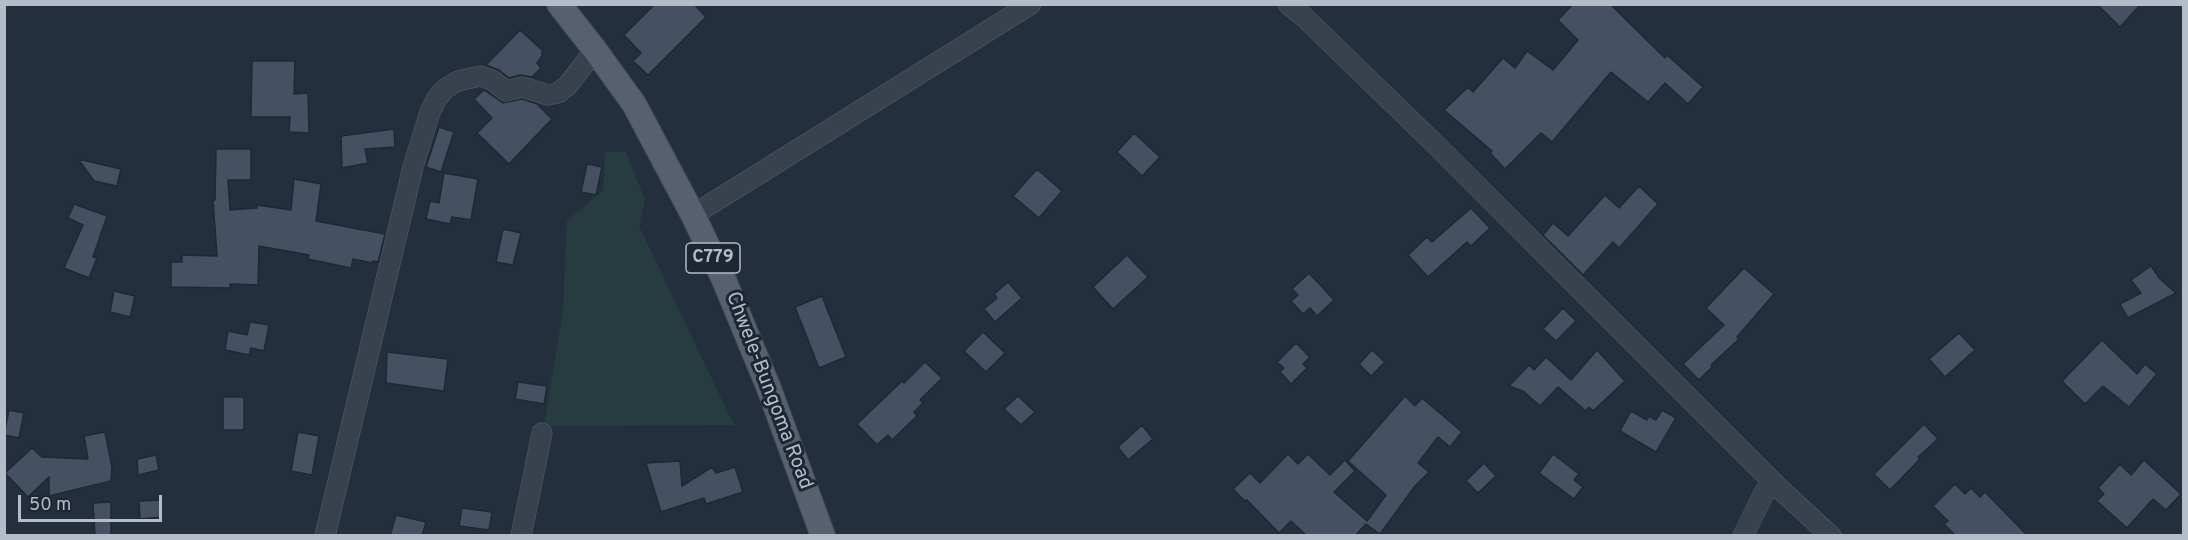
<!DOCTYPE html>
<html>
<head>
<meta charset="utf-8">
<style>
	body { margin:0 }
	#map { position:relative; width:2188px; height:540px; overflow:hidden; background:#242f3e; font-family:Overpass,sans-serif }
	canvas { display:block }
	.frame { position:absolute; inset:0; border:6px solid #b4bcc9; pointer-events:none }
	.scale { position:absolute; left:18px; top:495px; width:144px; height:27px; box-sizing:border-box; border:3px solid #b4bcc9; border-top:0; padding-left:8px; font-size:18px; line-height:21px; white-space:nowrap; color:#b4bcc9; -webkit-text-stroke:4px #1d2633; paint-order:stroke }
</style>
</head>
<body>
<div id="map">
<canvas width="2188" height="540"></canvas>
<div class="frame"></div>
<div class="scale">50 m</div>
</div>
<script>
const context = document.querySelector('canvas').getContext('2d');
context.lineJoin = 'round';
function fill(path, color) { context.fillStyle = color; context.fill(path, 'evenodd'); }
const toPath = rows => new Path2D(rows.map(r => 'M' + r).join(''));
function trace(path, color, width, dash) { context.strokeStyle = color; context.lineWidth = width; context.lineCap = dash ? 'butt' : 'round'; context.setLineDash(dash || []); context.stroke(path); }
function drawText(font, color, halo, rows, align = 'center') {
  context.font = font + ' Overpass,sans-serif'; context.lineWidth = 6; context.setLineDash([]); context.textBaseline = 'middle'; context.strokeStyle = halo; context.fillStyle = color; for (const [text, x, y, turn = 0] of rows) {
    context.save(); context.translate(x, y); context.rotate((+turn || 0) * Math.PI / 180); context.textAlign = isNaN(turn) ? turn : align; if (halo) context.strokeText(text, 0, 0); context.fillText(text, 0, 0); context.restore();
  }
}
const green = toPath([
	[605,152,626,152,645,200,639,226,734,425,544,426,563,310,567,220,603,191]
]);
const building = toPath([
	[655,4,694,4,706,17,648,75,633,61,641,53,624,35,655,4],
	[1573,4,1610,4,1665,58,1667,55,1703,87,1688,104,1665,83,1648,102,1611,72,1552,142,1541,133,1505,169,1490,153,1492,151,1444,110,1468,87,1473,92,1503,58,1515,68,1527,51,1553,70,1578,40,1558,20,1573,4],
	[2097,4,2141,4,2120,27,2097,4],
	[520,30,542,50,542,56,537,63,541,68,532,77,520,75,509,78,499,70,486,65,520,30],
	[252,61,295,61,294,94,308,93,309,133,289,132,290,117,251,117,252,61],
	[484,90,503,103,522,99,537,104,552,119,509,164,477,133,492,118,474,99,484,90],
	[439,127,454,132,441,172,426,167,439,127],
	[394,129,395,147,365,149,368,163,342,168,341,136,394,129],
	[1134,133,1160,157,1142,176,1117,152,1134,133],
	[216,149,251,149,251,180,228,180,230,210,257,208,257,205,291,210,294,179,321,184,316,221,385,234,378,262,373,261,373,263,353,259,351,268,308,259,309,255,259,246,258,285,230,284,230,288,171,287,171,262,182,262,182,255,217,256,213,200,215,200,216,149],
	[78,159,121,169,117,186,94,181,78,159],
	[587,164,602,167,596,195,581,192,587,164],
	[1037,169,1062,191,1039,218,1013,196,1037,169],
	[444,173,478,179,471,220,452,217,450,224,426,219,430,201,439,203,444,173],
	[1639,186,1658,204,1619,248,1613,242,1583,275,1543,235,1553,223,1568,236,1605,195,1619,208,1639,186],
	[74,204,107,216,93,257,97,258,89,278,64,268,83,225,68,218,74,204],
	[1471,208,1490,228,1471,246,1467,242,1428,277,1408,255,1427,237,1432,242,1471,208],
	[503,229,521,233,513,265,496,262,503,229],
	[1127,255,1148,277,1113,309,1093,287,1127,255],
	[2151,266,2160,279,2176,293,2128,318,2120,304,2141,293,2131,280,2151,266],
	[1744,268,1774,294,1737,337,1739,339,1711,365,1713,366,1699,380,1683,364,1724,325,1706,308,1744,268],
	[1309,273,1334,300,1317,316,1310,308,1303,314,1291,301,1298,295,1292,289,1309,273],
	[1008,282,1022,298,995,322,984,309,997,298,994,294,1008,282],
	[114,291,135,296,130,317,110,312,114,291],
	[822,296,846,357,819,368,795,307,822,296],
	[1563,308,1576,321,1556,341,1543,329,1563,308],
	[250,322,269,325,264,351,251,348,249,355,225,350,228,331,247,335,250,322],
	[983,332,1005,353,986,372,964,351,983,332],
	[1959,333,1975,350,1945,377,1929,359,1959,333],
	[2102,340,2137,374,2145,364,2157,374,2129,407,2103,386,2085,404,2062,381,2102,340],
	[1296,343,1310,357,1303,364,1307,368,1291,384,1280,372,1284,368,1277,362,1296,343],
	[1372,350,1385,362,1371,376,1359,364,1372,350],
	[1597,350,1625,381,1593,411,1589,407,1586,411,1558,387,1540,406,1523,391,1509,386,1529,365,1534,370,1546,357,1571,380,1597,350],
	[387,352,448,359,444,391,386,383,387,352],
	[925,362,942,378,920,400,923,403,914,412,917,416,892,440,888,435,877,445,857,424,902,381,904,383,925,362],
	[518,382,547,386,544,404,515,399,518,382],
	[1018,396,1035,412,1021,425,1004,409,1018,396],
	[1405,396,1415,406,1422,398,1462,432,1450,447,1438,437,1418,463,1429,472,1415,486,1380,534,1366,524,1355,536,1307,536,1291,521,1279,533,1247,500,1245,501,1233,489,1250,473,1260,483,1288,454,1298,464,1308,454,1330,475,1345,460,1355,471,1334,492,1367,521,1386,495,1348,461,1405,396],
	[223,397,244,397,244,430,223,430,223,397],
	[9,410,24,413,19,438,4,435,9,410],
	[1662,410,1676,418,1656,452,1620,431,1631,411,1647,420,1649,416,1656,420,1662,410],
	[1924,424,1938,439,1918,457,1920,459,1890,490,1874,474,1924,424],
	[1142,425,1153,439,1128,460,1118,447,1142,425],
	[105,432,112,467,111,481,49,496,49,477,28,497,5,473,32,448,42,457,88,459,84,436,105,432],
	[298,432,319,436,312,475,291,471,298,432],
	[1553,454,1579,474,1574,480,1583,487,1574,499,1539,473,1553,454],
	[156,455,159,470,138,475,137,459,156,455],
	[2144,460,2181,494,2166,510,2153,499,2127,528,2097,501,2104,494,2098,488,2120,464,2131,475,2144,460],
	[680,461,682,486,712,467,716,473,735,467,743,492,706,504,704,498,661,512,646,463,680,461],
	[1484,463,1496,476,1478,493,1466,481,1484,463],
	[1955,484,1965,494,1971,488,1980,497,1985,492,2028,536,1956,536,1944,524,1948,521,1933,506,1955,484],
	[161,500,162,517,140,519,139,501,161,500],
	[111,502,111,536,95,536,93,503,111,502],
	[462,508,492,512,489,530,459,526,462,508],
	[396,515,426,522,422,536,390,536,396,515]
]);
const minor = toPath([
	[1288,4,1303,16,1433,142,1781,490],
	[693,215,1031,4],
	[325,536,413,167,430,112,437,98,446,88,458,81,480,76,492,80,506,91,522,87,548,95,558,93,568,85,595,50],
	[521,536,542,433],
	[1743,536,1765,491,1772,487,1781,490,1831,536]
]);
const major = toPath([
	[559,4,595,50,634,104,693,215,724,280,768,386,823,536]
]);
const shields = [
	[713,258,54]
];
const shieldNames = [
	["C779",713,258]
];
const streetNames = [
	["Chwele-Bungoma Road",768,391,69]
];
fill(green, '#263c3f');
fill(building, '#455162');
trace(building, '#1f2835', 1.5);
trace(minor, '#565f6c', 21);
trace(major, '#414a57', 26);
trace(minor, '#38414e', 20);
trace(major, '#56606e', 24);
for (const [x, y, w] of shields) { const box = new Path2D(); box.roundRect(x - w / 2, y - 15, w, 30, 4.5); context.fillStyle = '#1d2633'; context.fill(box); trace(box, '#b4bcc9', 1.5); }
drawText('bold 18px', '#b4bcc9', null, shieldNames);
drawText('20px', '#b4bcc9', '#1d2633', streetNames);
</script>
</body>
</html>
